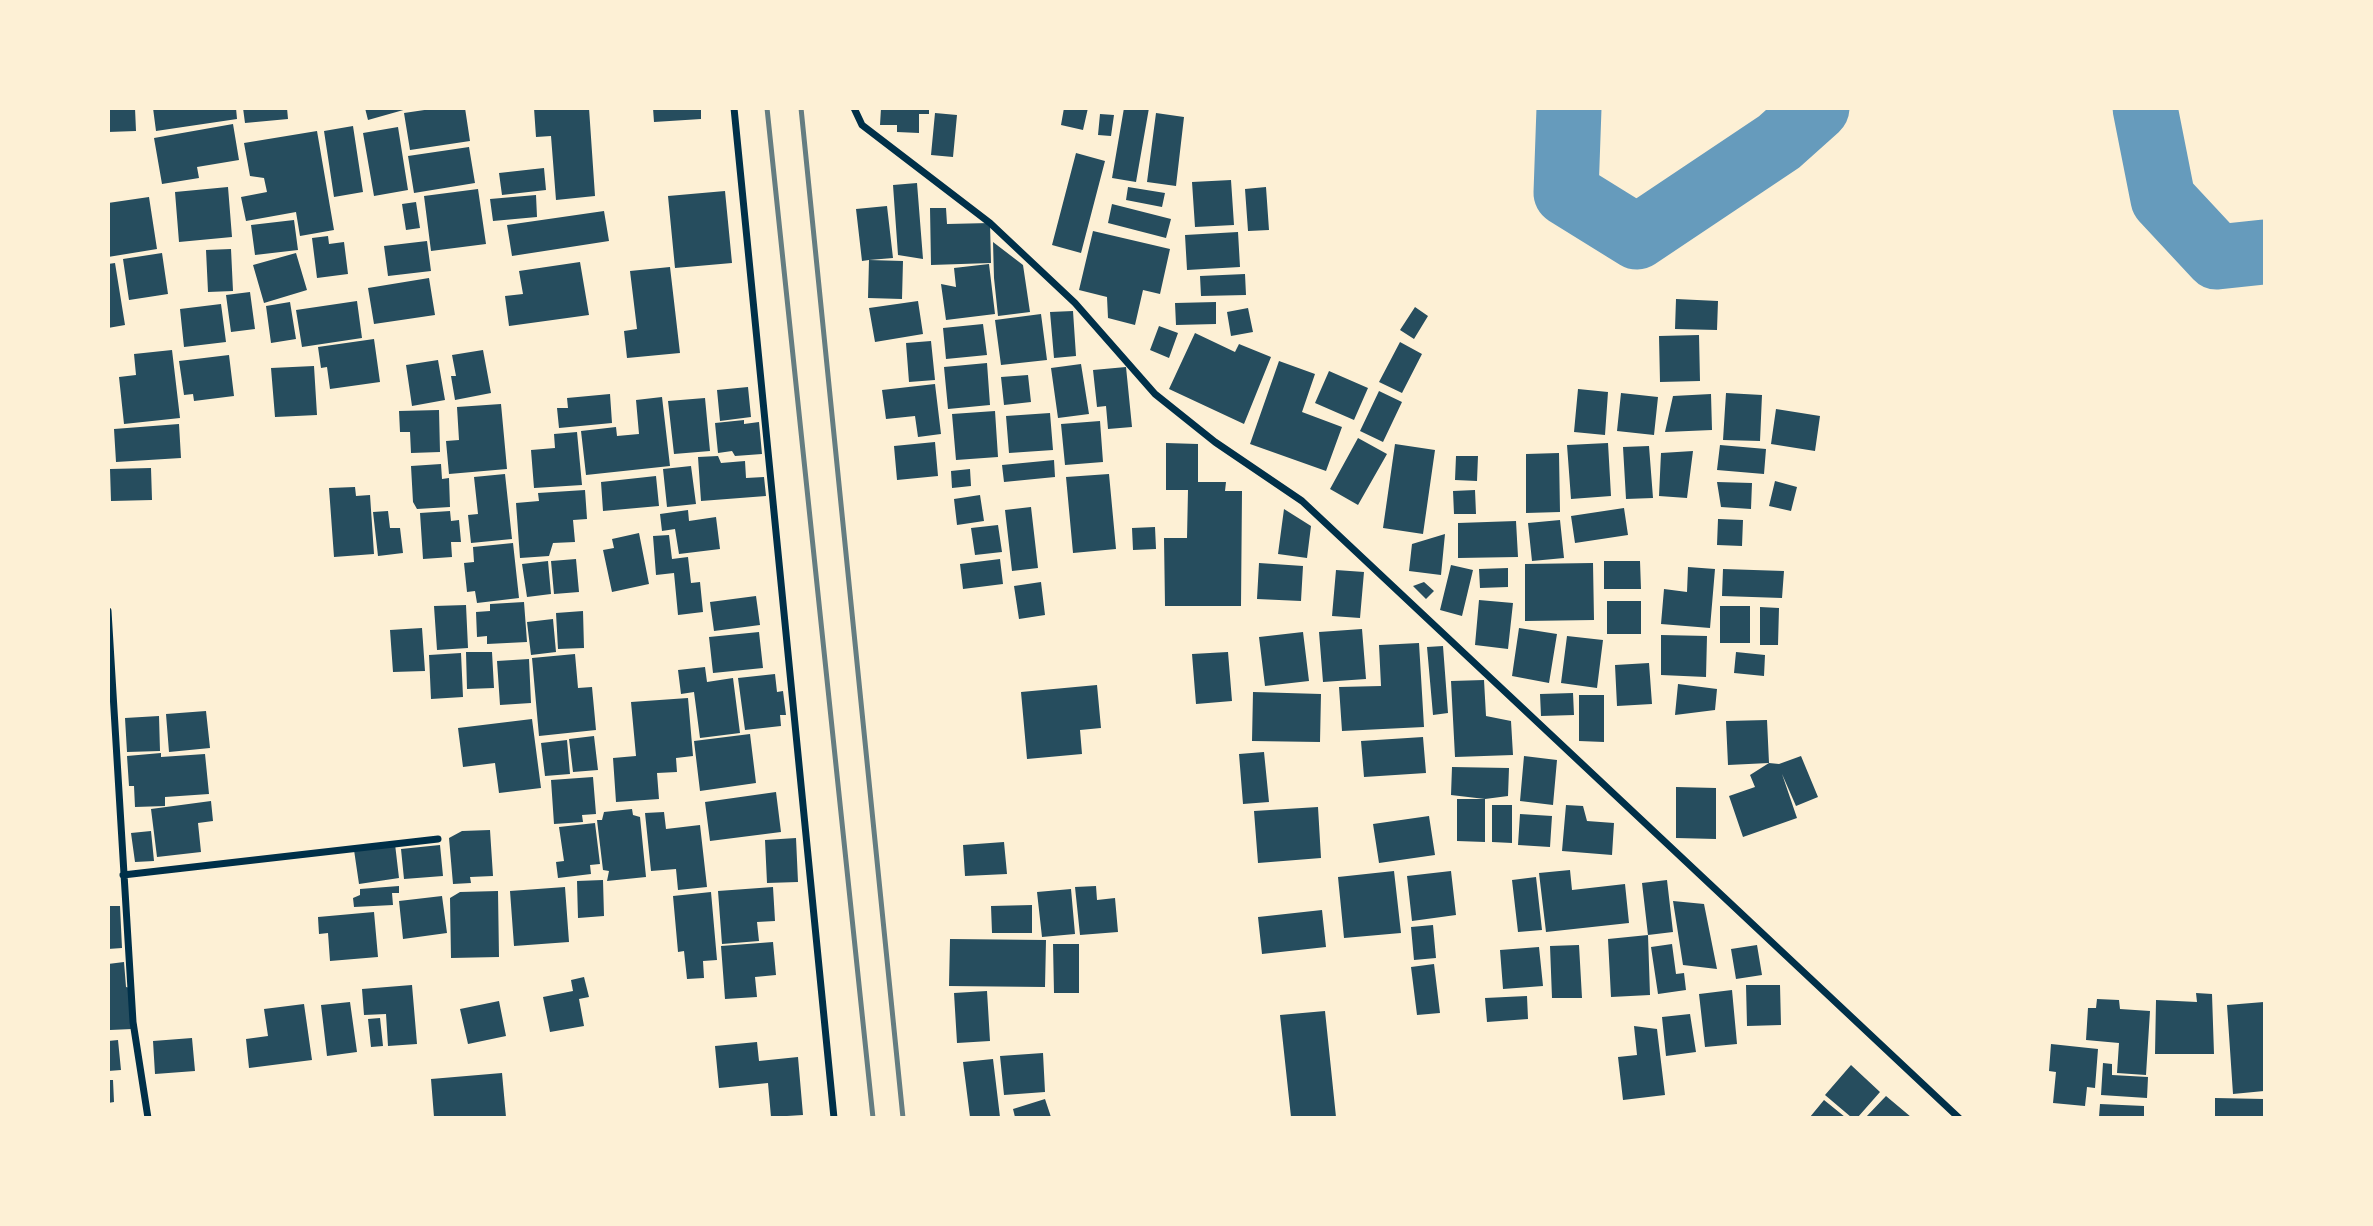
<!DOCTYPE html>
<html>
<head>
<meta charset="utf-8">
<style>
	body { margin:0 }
	#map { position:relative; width:2373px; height:1226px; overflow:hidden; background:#fdf0d5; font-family:"Sofia Sans Condensed",sans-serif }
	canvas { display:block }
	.frame { position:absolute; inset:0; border:110px solid #fdf0d5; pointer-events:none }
</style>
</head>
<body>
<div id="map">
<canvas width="2373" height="1226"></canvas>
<div class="frame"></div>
</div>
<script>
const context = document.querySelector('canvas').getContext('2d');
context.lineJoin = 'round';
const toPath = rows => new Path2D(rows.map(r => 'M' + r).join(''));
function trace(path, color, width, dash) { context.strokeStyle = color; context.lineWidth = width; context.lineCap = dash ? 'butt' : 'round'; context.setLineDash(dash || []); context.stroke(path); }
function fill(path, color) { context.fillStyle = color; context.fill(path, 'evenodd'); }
const river = toPath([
	[1569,108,1566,193,1637,237,1779,142,1817,108],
	[2145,108,2163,199,2217,257,2264,252]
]);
const building = toPath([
	[108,108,135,108,136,131,108,132],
	[153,108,236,108,237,119,156,131],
	[243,108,287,108,288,119,245,123],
	[365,108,407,108,407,109,368,120],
	[438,108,465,108,470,141,410,150,404,113],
	[534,108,589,108,595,196,556,200,551,136,536,137],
	[653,108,701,108,701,119,654,122],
	[881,108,929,108,929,114,919,114,919,133,897,132,897,125,880,125],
	[1064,108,1088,108,1083,130,1061,125],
	[1124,108,1149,108,1136,182,1112,178],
	[935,113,957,115,953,157,931,155],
	[1156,113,1184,117,1176,186,1147,182],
	[1100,114,1114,115,1111,136,1098,135],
	[233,124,239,160,197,167,199,178,162,184,154,138],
	[353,126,363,192,334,197,324,131],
	[398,127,408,190,374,196,363,133],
	[317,131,334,230,300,236,296,212,246,221,241,197,267,192,264,178,250,176,244,143],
	[469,147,475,183,414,193,408,156],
	[1076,153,1105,161,1081,253,1052,245],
	[544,168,546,190,502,195,499,173],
	[1231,180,1234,225,1195,227,1192,182],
	[917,183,923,259,898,255,893,185],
	[228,187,232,237,179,242,175,192],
	[1128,187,1165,193,1162,207,1126,200],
	[1266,187,1269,230,1248,231,1245,189],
	[478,189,486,244,431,251,424,196],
	[725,191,732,263,675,268,668,196],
	[536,195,537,217,493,221,490,199],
	[149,197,157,249,108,257,108,203],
	[416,202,420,228,406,230,402,204],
	[1112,204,1171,219,1166,238,1108,223],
	[887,206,893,258,869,260,903,261,902,299,868,298,869,260,862,261,856,209],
	[930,208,946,208,947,224,990,223,991,263,931,265],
	[604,211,609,241,512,256,507,225],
	[294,220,298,250,255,255,251,225],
	[1093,231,1170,249,1160,294,1143,290,1135,325,1108,318,1107,297,1079,290],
	[1238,232,1240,267,1187,270,1185,235],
	[328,236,329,244,344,242,348,274,317,278,312,238],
	[427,241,431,271,388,276,384,246],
	[993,242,1023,265,1030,312,998,316,994,278],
	[231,249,233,291,208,292,206,250],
	[162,253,168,294,129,300,123,259],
	[296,253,307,290,264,303,253,265],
	[580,262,589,315,509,326,505,296,523,294,519,271],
	[115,263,125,325,108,328,108,264],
	[989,264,995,314,946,320,941,284,956,287,954,268],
	[670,267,680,353,627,358,624,331,637,329,630,271],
	[1245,274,1246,295,1201,296,1200,276],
	[429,278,435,315,374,324,368,288],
	[250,292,255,329,231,332,226,295],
	[1676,299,1718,301,1717,330,1675,329],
	[357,301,362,338,302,347,296,310],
	[918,301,923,334,875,342,869,308],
	[290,302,296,339,271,343,266,306],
	[1216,302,1216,324,1176,325,1175,303],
	[221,304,226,342,184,347,180,309],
	[1415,307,1428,316,1414,339,1400,330],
	[1248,308,1253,332,1231,336,1227,312],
	[1073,311,1076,356,1054,358,1050,312],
	[1041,314,1047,360,1001,365,995,320],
	[983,324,987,355,946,359,943,328],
	[1159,326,1178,333,1169,358,1150,350],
	[1195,333,1235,352,1239,344,1271,357,1244,424,1169,389],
	[1699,335,1700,381,1660,382,1659,336],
	[374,339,380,382,330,389,327,367,321,368,318,347],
	[931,341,935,380,909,382,906,343],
	[1400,342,1422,354,1402,393,1379,382],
	[172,350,180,418,124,424,119,377,136,375,134,354],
	[483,350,491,393,455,400,451,376,456,376,452,355],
	[229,355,234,396,194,401,193,394,184,395,179,361],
	[438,360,445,400,412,406,406,365],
	[1279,361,1315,374,1302,412,1342,427,1326,471,1250,444],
	[987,363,990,405,948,409,944,367],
	[1081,364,1089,414,1058,418,1051,368],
	[314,366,317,415,275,417,271,368],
	[1126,367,1132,427,1108,429,1106,406,1097,407,1093,370],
	[1329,371,1368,388,1354,420,1315,403],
	[1028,375,1031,402,1004,405,1001,377],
	[935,384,941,434,918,437,915,416,886,419,882,390],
	[748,387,751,417,720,421,717,390],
	[1578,389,1608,392,1605,435,1574,432],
	[1379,391,1402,402,1383,442,1360,431],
	[1621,393,1658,397,1654,435,1617,431],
	[1726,393,1762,395,1760,441,1723,440],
	[610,394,612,423,559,428,557,408,568,408,567,398],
	[1711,394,1712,430,1665,432,1673,396],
	[662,397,670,466,586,475,581,431,616,427,617,436,639,434,636,400],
	[705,398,710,451,674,454,668,401],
	[501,404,507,469,449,474,446,441,459,440,457,407],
	[1776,409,1820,416,1815,451,1771,444],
	[439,410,440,452,411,453,410,432,400,432,399,411],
	[995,411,998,457,956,460,952,414],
	[1050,413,1053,450,1009,453,1006,416],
	[744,420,744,424,759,422,762,454,735,456,732,451,718,453,715,423],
	[1100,421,1103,462,1065,465,1061,424],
	[179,424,181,458,116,462,114,429],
	[577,432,582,485,534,488,531,450,555,448,554,434],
	[1358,438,1387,454,1358,505,1330,489],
	[935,442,938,476,897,480,894,446],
	[1166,443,1198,444,1198,482,1226,482,1225,491,1242,491,1241,606,1165,606,1164,538,1187,538,1188,490,1166,490],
	[1608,443,1611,496,1571,499,1567,445],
	[1395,444,1435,450,1423,534,1383,528],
	[1720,445,1766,449,1764,474,1717,470],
	[1649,446,1653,498,1626,499,1623,447],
	[1693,451,1687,498,1659,496,1661,453],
	[1559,453,1560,512,1526,513,1526,454],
	[718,456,721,463,745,461,746,478,764,477,766,496,701,501,698,457],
	[1456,456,1478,456,1477,481,1455,480],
	[1054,460,1055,477,1004,482,1002,465],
	[441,464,442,479,449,478,450,507,417,509,413,502,411,466],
	[691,466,696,504,667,507,663,469],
	[151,468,152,500,111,501,110,469],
	[970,469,971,486,952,488,951,471],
	[505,474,512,539,471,543,468,515,478,514,474,477],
	[1109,474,1116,549,1073,553,1066,477],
	[656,476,659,506,603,511,601,482],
	[1775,481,1797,487,1791,511,1769,506],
	[1717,482,1752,483,1751,509,1721,507],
	[355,487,356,496,370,495,374,554,334,557,329,488],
	[585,490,587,519,573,520,575,542,553,543,549,556,520,558,516,503,539,501,538,493],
	[1475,490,1476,514,1454,514,1453,491],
	[980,495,984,521,957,525,954,499],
	[1031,507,1038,568,1012,571,1005,510],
	[1624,508,1628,535,1575,543,1571,516],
	[1284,509,1311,526,1307,558,1278,554],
	[688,510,689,521,716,517,720,549,679,554,675,529,662,531,660,514],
	[388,511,390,528,400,528,403,553,378,556,373,512],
	[450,511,451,521,459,520,461,542,451,542,452,557,423,559,420,513],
	[1718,519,1743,520,1742,546,1717,545],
	[1560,520,1564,558,1532,561,1528,523],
	[1516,521,1518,557,1458,558,1458,523],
	[998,525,1002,552,975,555,971,528],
	[1155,527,1156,549,1133,550,1132,528],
	[639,533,649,584,612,592,603,550,614,548,612,539],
	[1445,534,1441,575,1409,571,1412,544],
	[669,535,672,559,688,557,691,583,700,582,703,612,678,615,674,573,656,575,653,536],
	[513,543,519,598,477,603,475,591,467,592,464,563,474,562,473,547],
	[576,559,579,592,554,594,551,561],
	[1000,559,1003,584,963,589,960,564],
	[548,561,551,594,527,597,522,564],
	[1604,561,1640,561,1641,589,1604,589],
	[1259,563,1303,566,1301,601,1257,599],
	[1593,563,1594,620,1525,621,1525,564],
	[1451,565,1473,570,1462,616,1440,610],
	[1688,567,1715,569,1710,628,1661,624,1664,589,1687,592],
	[1508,568,1508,587,1480,588,1479,569],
	[1723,569,1784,571,1782,598,1722,596],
	[1336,570,1364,572,1360,618,1332,616],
	[1041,582,1045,615,1019,619,1014,586],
	[1424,582,1434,591,1426,599,1413,586],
	[756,596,760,625,714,631,710,602],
	[1479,600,1513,603,1508,649,1475,645],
	[1607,601,1641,601,1641,634,1607,634],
	[524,602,527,642,487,644,487,636,477,637,476,612,490,611,490,604],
	[466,605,468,648,437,650,434,606],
	[1720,606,1750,606,1750,643,1720,643],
	[1760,607,1779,608,1778,645,1760,645],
	[583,611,584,648,558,649,556,613],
	[553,619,556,652,531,655,527,622],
	[422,628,425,671,393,672,390,630],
	[1519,628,1557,634,1549,683,1512,676],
	[1362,629,1366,679,1323,682,1319,632],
	[759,632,763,668,713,673,709,637],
	[1303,632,1309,681,1265,686,1259,637],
	[1661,635,1707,636,1706,677,1661,675],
	[1567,636,1603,640,1597,688,1561,683],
	[1419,643,1424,727,1342,731,1339,687,1381,686,1379,645],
	[1443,646,1448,713,1433,715,1427,647],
	[466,652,492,652,494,688,467,689],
	[1228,652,1232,701,1196,704,1192,654],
	[1736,652,1765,655,1764,676,1734,673],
	[461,653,463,697,431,699,429,655],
	[575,654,578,688,592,687,596,730,539,736,532,658],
	[529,659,531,703,500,705,497,661],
	[1649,663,1652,704,1617,706,1615,665],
	[705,667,707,682,733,678,740,733,700,738,694,692,681,694,678,670],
	[775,674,777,692,783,691,786,715,780,715,781,726,745,730,738,678],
	[1484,680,1486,716,1511,721,1513,755,1455,757,1451,681],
	[1678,684,1717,689,1715,710,1675,715],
	[1097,685,1101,728,1080,730,1082,754,1027,759,1021,692],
	[1253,692,1321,694,1320,742,1252,741],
	[1573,693,1574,715,1541,716,1540,694],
	[1579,695,1604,695,1604,742,1579,741],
	[688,698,693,756,676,758,677,772,657,773,659,799,616,802,613,758,636,756,631,702],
	[206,711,210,748,169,752,166,714],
	[159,716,160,751,127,752,125,718],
	[532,719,541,788,499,793,495,763,463,767,458,728],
	[1767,720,1769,763,1779,764,1801,756,1818,797,1796,806,1782,774,1797,818,1743,837,1729,796,1755,787,1750,775,1769,763,1728,765,1726,721],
	[750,734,756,783,700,791,694,741],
	[594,736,598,770,573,772,569,739],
	[1423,737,1426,773,1364,777,1361,741],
	[567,740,570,774,545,776,541,743],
	[1264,752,1269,802,1243,804,1239,754],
	[161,753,161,757,205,754,209,794,165,797,165,806,135,807,134,786,129,786,127,756],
	[1524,756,1557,760,1553,805,1520,801],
	[1452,767,1509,768,1508,796,1485,799,1485,842,1457,841,1457,799,1485,799,1451,795],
	[593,777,596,814,582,815,583,822,554,824,551,780],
	[1676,787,1716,788,1716,839,1676,838],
	[776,792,781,832,710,841,705,802],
	[211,801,213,821,198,823,201,852,157,857,151,809],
	[1492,805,1512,805,1512,843,1492,842],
	[1566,805,1583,806,1587,821,1614,823,1612,855,1562,851],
	[1318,807,1321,858,1258,863,1254,811],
	[632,809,633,815,640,817,646,877,607,881,609,871,603,870,597,820,602,820,604,812],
	[664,812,666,829,700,825,707,887,678,890,676,869,651,871,645,813],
	[1520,814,1552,816,1550,847,1518,845],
	[1429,816,1435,855,1379,863,1373,824],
	[595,823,600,864,590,865,591,874,558,878,556,862,564,861,559,827],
	[490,830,493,876,470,877,471,883,453,884,449,838,462,831],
	[151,831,154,861,135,862,131,833],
	[796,838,798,882,767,883,765,840],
	[1004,842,1007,874,965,876,963,845],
	[395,844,399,878,359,884,354,850],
	[440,845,443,876,404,879,401,849],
	[1570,870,1572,890,1625,884,1629,923,1546,932,1539,873],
	[1394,871,1401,933,1344,938,1338,877],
	[1451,871,1456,915,1412,921,1407,876],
	[1536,877,1542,930,1518,932,1512,880],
	[603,880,604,916,578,918,577,881],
	[1667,880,1673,932,1648,935,1642,883],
	[399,886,399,893,392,893,393,905,354,907,353,898,360,895,360,889],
	[1096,886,1097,900,1115,898,1118,932,1080,935,1075,887],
	[565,887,569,942,514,946,510,891],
	[773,887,775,921,757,922,759,941,722,944,718,891],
	[1071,889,1075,934,1042,937,1037,892],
	[498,891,499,957,451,958,450,898,460,892],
	[711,892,717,960,703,961,704,978,687,979,684,951,678,952,673,896],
	[442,896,447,933,403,939,399,901],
	[1673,901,1704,904,1717,969,1683,965],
	[1032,905,1032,933,992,933,991,906],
	[108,906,120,906,122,948,108,949],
	[1322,910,1326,947,1262,954,1258,917],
	[374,912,378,957,330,961,328,933,319,934,318,917],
	[1433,925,1436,958,1414,960,1411,927],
	[1648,935,1650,995,1611,997,1608,939],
	[950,939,1046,940,1045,987,949,986],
	[773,942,776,975,755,977,757,997,725,999,721,946],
	[1053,944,1079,944,1079,993,1054,993],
	[1672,944,1676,974,1684,973,1686,990,1658,994,1651,947],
	[1579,945,1582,998,1552,998,1550,946],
	[1757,945,1762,975,1736,979,1731,949],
	[1539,947,1543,986,1503,989,1500,950],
	[124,962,126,987,130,988,132,1029,110,1030,108,964],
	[1434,964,1440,1013,1417,1015,1411,967],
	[584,977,589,997,579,999,584,1026,550,1032,543,997,573,991,571,980],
	[412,985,417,1044,388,1046,386,1014,364,1015,362,989],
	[1746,985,1780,985,1781,1025,1747,1026],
	[1732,990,1737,1044,1705,1047,1699,994],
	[987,991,990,1041,957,1043,954,993],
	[2196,993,2212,994,2214,1054,2155,1054,2156,1000,2197,1002],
	[1527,996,1528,1019,1487,1022,1485,998],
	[2097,999,2119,1000,2120,1009,2150,1011,2146,1075,2117,1073,2119,1043,2086,1040,2088,1008,2096,1008],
	[499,1001,506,1036,468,1044,460,1009],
	[350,1002,357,1052,327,1056,321,1005],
	[2264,1002,2264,1091,2233,1094,2227,1005],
	[304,1004,312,1060,249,1068,246,1039,268,1036,264,1009],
	[1325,1011,1336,1117,1291,1117,1280,1015],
	[1690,1014,1696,1052,1666,1056,1662,1017],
	[380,1018,383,1046,371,1047,368,1019],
	[1634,1026,1657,1029,1665,1095,1623,1100,1618,1057,1637,1055],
	[192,1038,195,1071,155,1074,153,1041],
	[118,1040,121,1070,108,1071,108,1041],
	[757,1042,759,1061,798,1057,803,1115,771,1117,768,1083,719,1088,715,1046],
	[2051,1044,2098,1049,2095,1088,2087,1087,2085,1106,2053,1103,2056,1072,2049,1071],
	[1043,1053,1045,1092,1004,1095,1000,1056],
	[993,1059,1000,1117,970,1117,963,1062],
	[2103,1063,2112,1064,2112,1075,2148,1077,2147,1098,2101,1095],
	[1851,1065,1880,1092,1858,1117,1851,1117,1825,1095],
	[502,1073,506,1117,434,1117,431,1079],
	[108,1080,113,1080,114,1102,108,1103],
	[1886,1096,1911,1117,1866,1117],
	[2215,1098,2264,1099,2264,1117,2215,1117],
	[1045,1099,1051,1117,1015,1117,1013,1109],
	[1824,1100,1845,1117,1810,1117],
	[2100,1104,2144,1106,2144,1117,2099,1117]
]);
const minor = toPath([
	[734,108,834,1118],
	[854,108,862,125,990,223,1075,303,1155,394,1215,442,1302,501,1959,1118],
	[108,611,133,1022,148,1118],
	[123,875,438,839]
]);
const rail = toPath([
	[767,108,873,1118],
	[801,108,903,1118]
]);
trace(river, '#669bbc', 65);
fill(building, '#264d5e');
trace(minor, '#003049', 7);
trace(rail, '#657d81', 5);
</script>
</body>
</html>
